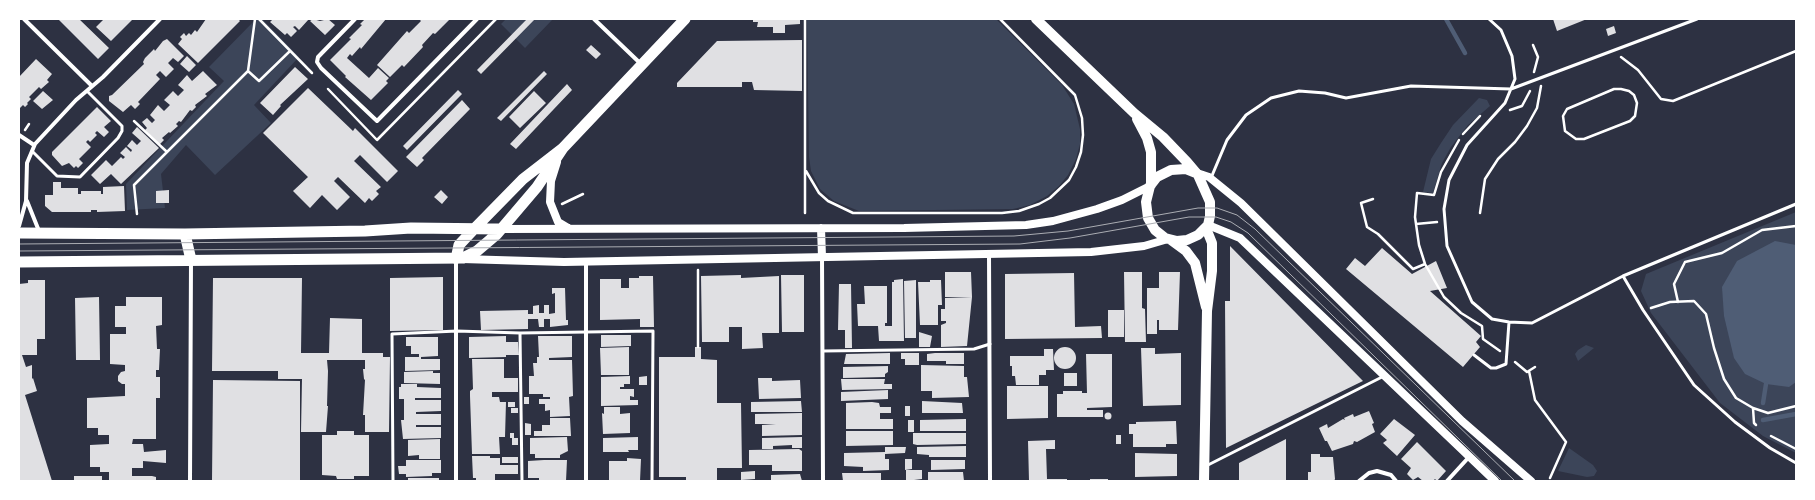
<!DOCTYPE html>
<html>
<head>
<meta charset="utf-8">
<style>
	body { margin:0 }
	#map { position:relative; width:1815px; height:500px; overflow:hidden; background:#2d3142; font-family:Ubuntu,sans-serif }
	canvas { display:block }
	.frame { position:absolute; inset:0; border:20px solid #fff; pointer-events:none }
</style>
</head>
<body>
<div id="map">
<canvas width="1815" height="500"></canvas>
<div class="frame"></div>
</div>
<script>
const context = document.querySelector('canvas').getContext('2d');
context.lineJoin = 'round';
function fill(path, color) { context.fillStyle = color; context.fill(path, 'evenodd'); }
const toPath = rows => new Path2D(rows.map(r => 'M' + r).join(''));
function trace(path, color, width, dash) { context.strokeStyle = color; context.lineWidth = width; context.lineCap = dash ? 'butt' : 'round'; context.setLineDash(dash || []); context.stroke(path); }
const green = toPath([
	[256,19,262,19,299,57,254,105,271,123,215,175,186,145,161,174,165,208,127,210,126,184,224,81,209,67],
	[506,19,553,19,525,48,501,24],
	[807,19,996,19,1062,85,1074,104,1080,129,1080,144,1076,159,1068,175,1059,186,1047,196,1030,205,1013,209,859,211,834,201,820,189,811,171,809,157],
	[1479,98,1487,100,1490,106,1468,125,1451,147,1442,163,1433,193,1423,192,1431,159,1441,143,1453,125],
	[1796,212,1796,453,1763,436,1720,403,1651,313,1641,291,1646,274],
	[1586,345,1594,348,1578,361,1575,354,1578,350],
	[1569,448,1593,465,1597,471,1594,476,1587,477,1558,471]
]);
const water = toPath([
	[1775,241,1796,245,1796,382,1789,387,1766,384,1745,374,1734,358,1724,316,1722,287,1737,261]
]);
const stream = toPath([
	[1446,19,1465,53],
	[1763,403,1766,384],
	[1763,420,1796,414]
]);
const building = toPath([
	[58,19,79,19,109,48,98,59],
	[104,19,133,19,111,41,96,27],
	[206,19,238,19,240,21,198,63,178,44,182,39,180,37,184,33,186,36,189,33,191,35,195,30,197,32],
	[273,19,309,19,299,30,295,26,293,27,297,31,291,37,287,33,285,35,270,22],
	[313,19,320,21,328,19,335,25,325,35,310,21],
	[365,19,386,19,361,49,360,47,352,56,350,54,347,58,369,78,378,68,389,78,386,81,388,83,371,100,345,77,346,76,330,60,351,39,349,38,362,25,360,24],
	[419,19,450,19,435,34,433,33,422,45,423,47,404,67,402,65,390,77,377,65,407,31,409,33,421,21],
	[527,19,535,19,481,74,477,70],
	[753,19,800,19,800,24,785,25,785,33,773,33,773,27,757,27,758,22,753,22],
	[1553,19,1587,19,1557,31],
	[1614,26,1616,33,1608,36,1606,29],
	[167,39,184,56,178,62,173,58,168,63,174,69,166,77,160,71,156,75,160,79,138,102,140,104,135,109,131,105,123,112,109,101,109,96,112,95,144,64,143,62,145,58,154,49,155,51,163,41],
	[802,40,802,91,754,90,752,82,742,82,742,87,677,87,677,83,717,41],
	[591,45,601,54,596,59,586,50],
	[187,56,196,65,189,72,180,64],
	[36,59,52,74,47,80,49,82,41,89,39,87,29,97,31,99,27,103,28,104,25,107,23,105,19,109,19,77],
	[295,67,308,79,280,105,281,106,273,115,260,103],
	[203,71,217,85,205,94,207,96,195,105,196,107,192,111,190,110,181,122,179,121,176,124,178,126,170,133,169,132,162,138,164,140,159,145,145,130,147,128,142,122,147,118,152,123,155,120,150,115,158,105,164,111,170,105,164,100,173,91,178,96,184,90,178,85,187,75,192,81],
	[544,71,547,74,501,121,497,118],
	[567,84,572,90,516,149,510,144],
	[308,88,353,131,355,128,398,171,387,182,360,155,354,161,381,187,376,191,379,194,372,201,369,198,365,203,338,177,334,181,350,197,337,210,322,195,310,208,293,191,308,177,263,133],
	[458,90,462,94,407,150,403,146],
	[43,91,53,100,42,109,33,101],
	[534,91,546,103,520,128,509,117],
	[462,100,470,109,422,158,424,160,417,167,406,157],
	[97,107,111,121,104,127,109,132,104,137,97,131,95,133,97,135,90,142,88,140,86,142,91,147,79,159,83,163,78,168,76,166,74,168,69,163,62,166,52,155,52,152],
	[137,127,159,148,121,184,111,174,100,184,91,175,106,160,112,166,121,157,123,159,125,157,120,153,126,147,131,152,132,150,127,146,132,140,137,145,141,141,132,133],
	[53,182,61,182,61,188,78,188,78,194,81,194,81,191,101,191,101,194,103,194,103,187,124,186,125,211,97,212,97,210,91,210,91,212,52,212,45,206,45,195,53,195],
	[169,190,169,203,156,203,156,191],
	[441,190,448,197,442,204,434,197],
	[1230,246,1363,381,1226,448,1225,301,1230,301],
	[1382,248,1412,274,1436,261,1447,288,1430,291,1481,336,1476,342,1480,347,1463,367,1346,269,1355,258,1365,266],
	[945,272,971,272,972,297,945,297],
	[1124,272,1142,272,1142,308,1145,309,1146,342,1125,342],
	[1159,272,1180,272,1178,330,1159,330,1159,320,1157,320,1157,334,1147,334,1147,288,1159,288],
	[1074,273,1075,327,1101,326,1102,338,1005,339,1005,274],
	[741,275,741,278,779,276,779,333,762,333,763,348,742,349,742,327,729,327,729,342,702,342,701,276],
	[781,275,804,275,804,332,782,332],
	[639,276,653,276,654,327,640,327,640,319,600,320,600,279,621,279,621,288,629,288,629,278,639,278],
	[443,277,443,330,390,331,390,278],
	[213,278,302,278,301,353,329,353,330,318,362,319,362,353,383,353,383,357,390,357,389,432,365,432,365,415,363,415,365,380,364,379,363,369,365,369,365,360,327,360,328,371,327,406,328,406,326,432,301,432,302,379,278,379,278,371,212,371],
	[903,279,904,341,879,341,878,326,858,326,857,304,865,304,864,286,887,286,887,323,885,323,885,326,892,326,892,282,894,282,894,280],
	[28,280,45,280,45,339,37,339,37,355,22,355,26,367,32,365,32,379,33,378,37,391,25,395,52,481,19,481,19,284,28,283],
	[916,280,916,338,905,338,904,281],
	[930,280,941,280,942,305,938,305,938,325,920,325,918,282,930,282],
	[839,284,851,284,852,348,845,348,845,330,838,330],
	[552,288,565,288,566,320,568,320,568,325,550,327,550,319,544,319,544,327,539,327,538,319,528,319,528,329,481,330,480,311,528,310,528,314,533,314,533,306,539,305,539,313,544,313,544,305,549,305,549,314,555,313,555,293,552,294],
	[99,297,100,360,76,360,75,298],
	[126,297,162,297,162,325,156,326,157,349,160,349,159,370,156,370,156,377,160,377,160,398,156,398,156,439,133,439,132,444,143,444,144,452,166,450,166,463,143,461,143,468,132,468,132,476,152,476,156,477,156,481,109,481,109,472,100,472,100,467,90,467,90,445,109,444,109,435,98,435,98,428,87,428,87,398,125,396,125,384,122,384,118,381,118,376,121,372,125,371,125,365,110,364,110,334,126,334,126,327,115,327,115,306,126,306],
	[972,297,967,346,941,347,941,325,946,323,946,321,941,321,941,309,945,309,945,298],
	[1108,310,1124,310,1124,337,1108,337],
	[919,332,932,336,930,347,919,347],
	[601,335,631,335,631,346,601,347],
	[506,336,506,342,518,342,519,355,506,355,506,357,469,358,469,337],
	[538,336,572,336,572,357,549,358,549,360,572,360,573,396,569,397,570,416,550,417,550,410,545,411,545,404,539,404,539,399,550,399,550,397,543,397,543,394,529,394,529,376,534,376,533,363,537,363,537,357,539,357],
	[406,337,438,337,438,356,421,357,421,359,440,359,440,370,405,371,405,357,419,357,419,354,411,354,411,346,406,346],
	[629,347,629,375,601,375,600,348],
	[695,347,701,347,701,359,717,360,717,403,741,403,742,468,717,468,717,481,686,481,686,477,659,477,659,357,695,357],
	'1054 358a11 11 0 1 1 22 0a11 11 0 1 1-22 0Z',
	[1141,348,1155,348,1155,354,1181,353,1181,405,1143,406],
	[1044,349,1053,349,1054,370,1046,370,1046,375,1039,375,1039,385,1016,385,1015,376,1012,376,1012,366,1010,366,1010,356,1044,356],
	[890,353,890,364,844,364,846,354],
	[901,353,919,353,919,365,905,365,905,359,901,359],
	[935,353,964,353,964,364,946,364,946,361,927,361,927,354],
	[1086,354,1112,354,1112,407,1087,408,1087,410,1103,410,1103,417,1057,417,1057,394,1063,394,1063,391,1082,391,1082,393,1087,393],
	[472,359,504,359,504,378,518,378,518,392,492,392,492,397,499,397,500,402,506,402,505,437,499,437,500,454,472,454,470,396,470,391,473,389],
	[921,365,964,366,964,377,967,377,969,397,932,398,932,391,921,391],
	[888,366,888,372,885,374,885,377,843,378,843,367],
	[433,371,433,373,440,373,440,384,404,383,404,372],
	[1064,373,1077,373,1077,386,1064,386],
	[630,376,630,384,624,384,624,387,620,387,620,389,634,389,634,397,630,396,630,400,638,400,638,405,601,406,601,377],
	[647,376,647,385,639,385,639,377],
	[758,378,772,378,772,381,800,380,801,398,759,399],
	[841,379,885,379,884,384,892,384,892,389,842,390],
	[213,380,300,381,300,481,212,481],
	[401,384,417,384,417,387,441,388,441,398,415,398,415,400,441,400,441,411,416,412,416,414,441,414,441,425,416,425,416,427,441,427,441,438,403,439,401,420,404,420,404,399,399,399,399,387,401,387],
	[1007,386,1048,386,1048,418,1007,419],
	[888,390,888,399,841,401,841,392],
	[524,397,529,397,529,404,524,404],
	[801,401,802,412,751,412,751,402],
	[922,401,962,403,963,413,922,413],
	[508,402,515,402,515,407,508,407],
	[872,402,879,403,880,407,891,407,891,413,880,413,880,419,893,419,893,429,846,429,846,403],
	[905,406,910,406,910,416,905,416],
	[604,407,620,407,620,414,630,413,630,433,603,434,602,413,604,414],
	[511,408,518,408,518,413,511,413],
	[1369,411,1374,423,1372,424,1375,432,1357,442,1354,441,1353,444,1332,451,1327,441,1325,441,1319,428,1327,424,1328,428,1343,419,1345,420,1344,418,1353,414,1354,417],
	'1104.5 416a3.5 3.5 0 1 1 7 0a3.5 3.5 0 1 1-7 0Z',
	[802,413,802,435,762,436,762,425,776,424,755,424,755,414],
	[550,418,570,418,571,436,534,436,534,431,542,431,542,425,550,425],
	[966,419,966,431,920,431,920,420],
	[1394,419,1415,435,1397,456,1383,443,1387,440,1380,434],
	[908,420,914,420,914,432,908,432],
	[1176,421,1177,444,1166,444,1166,447,1133,447,1133,434,1129,434,1129,424,1136,424,1136,422],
	[525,423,531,424,531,435,525,435],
	[337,431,354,431,354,435,369,435,369,476,354,476,354,479,337,479,336,476,322,475,322,435,337,435],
	[846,431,893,431,893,445,846,446],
	[510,433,514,433,514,438,518,438,518,445,512,445,512,438,510,438],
	[913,433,966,433,966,444,917,445,913,444],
	[1116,435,1121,435,1121,444,1116,444],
	[567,437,568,451,560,455,560,458,535,458,535,454,530,454,530,438],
	[638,437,638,450,628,450,629,452,603,452,603,438],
	[802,437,802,448,792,448,792,445,773,446,773,449,762,449,762,438],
	[440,439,440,459,419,459,419,455,408,456,408,440],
	[1286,439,1286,481,1239,481,1239,463],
	[1055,440,1055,449,1046,449,1047,479,1067,479,1067,481,1029,481,1028,441],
	[1417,442,1446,471,1437,481,1435,479,1433,481,1423,481,1418,477,1413,480,1407,474,1411,468,1401,459],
	[966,446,966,457,929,457,929,455,917,454,917,447],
	[885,447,906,447,905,453,885,454,885,459,889,459,889,470,863,471,863,467,844,466,844,453,885,452],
	[799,449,802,451,802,471,772,471,772,465,749,465,749,450],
	[1135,453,1177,454,1177,476,1135,477],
	[1311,454,1320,454,1320,457,1333,457,1335,479,1334,481,1308,480,1308,472,1311,472],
	[472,456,490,456,490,458,500,458,500,465,518,465,518,474,495,474,495,481,476,481,476,478,473,478],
	[502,457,518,457,518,463,502,463],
	[627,458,641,459,640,481,609,481,609,461,627,461],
	[905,459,912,459,912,469,905,470],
	[406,460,441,460,441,473,432,473,432,476,406,477,406,474,399,474,398,466,406,466],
	[544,460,567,460,566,481,539,481,539,478,528,478,528,461],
	[931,460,965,460,965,469,931,470],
	[906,470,922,470,922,479,906,481],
	[755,471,755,479,741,480,741,472],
	[928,472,963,472,964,481,928,481],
	[842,473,881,473,881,481,843,481],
	[800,474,802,481,771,481,771,475],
	[74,476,102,476,102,481,74,481],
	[408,478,439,478,439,481,408,481],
	[1090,479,1108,479,1108,481,1090,481]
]);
const path = toPath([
	[259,19,312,73],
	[805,19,805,213],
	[1533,45,1538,57,1534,72],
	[1621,57,1638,70,1661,99,1673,101,1796,51],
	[248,71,259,81,290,51],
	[328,89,377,140,496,19],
	[1614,89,1621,89,1629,91,1634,95,1637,103,1635,116,1630,121,1584,139,1576,139,1565,131,1563,116,1567,109,1614,89],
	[1510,110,1522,106,1530,91],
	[134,121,167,152],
	[25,130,29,124],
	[1463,134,1480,116],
	[1459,140,1441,172,1434,195,1417,193,1415,217,1419,245,1425,264,1444,297,1461,313,1482,326,1483,339,1500,351],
	[806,171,819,193,828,201,853,213,1002,213,1019,211,1039,204,1050,198,1069,180,1076,167,1081,152,1083,135,1082,118,1075,95,1000,19],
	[1373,199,1361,203,1367,227,1378,234,1413,269,1425,264],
	[562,204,583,194],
	[1480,213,1485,179,1498,159,1515,142,1527,126,1537,108,1541,86],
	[137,214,134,185,248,71,255,19],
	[1416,224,1437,222],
	[1678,302,1674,284,1685,262,1722,253,1762,230,1796,226],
	[1651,308,1670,302,1694,301,1706,314,1714,348,1724,379,1736,398,1753,408,1768,413,1796,406],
	[698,347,698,270],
	[1515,362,1527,372,1535,367],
	[1529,371,1535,400,1566,442,1550,478],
	[1753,408,1754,423,1756,425],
	[1771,436,1796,449]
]);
const service = toPath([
	[1489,19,1501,30,1512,56,1515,79,1505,103,1467,145,1449,180,1444,209,1447,246,1472,302,1492,319,1509,322,1532,323,1623,276,1643,310,1694,385,1735,422,1770,448,1796,463],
	[32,151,57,176,80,177,118,138,122,131,122,126,87,91],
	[1211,178,1227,140,1246,115,1271,98,1299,91,1325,93,1346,98,1411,86,1511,89,1697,19],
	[1623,276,1796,204],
	[520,333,522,481],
	[823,351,974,349,990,344],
	[1474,355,1491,368,1496,368,1506,364,1509,322],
	[1206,466,1384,376],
	[393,481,392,334,457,331,520,333,653,331,652,481]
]);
const minor = toPath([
	[24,19,92,86],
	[355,19,318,57,317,62,321,68,377,121,477,19],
	[594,19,641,64],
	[19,135,34,145],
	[27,201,39,231],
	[19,226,26,201,27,163,35,144,76,100,103,77,160,19],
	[989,254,990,481],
	[822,257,823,481],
	[456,259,456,481],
	[586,261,586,481],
	[190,481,191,261],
	[1359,481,1369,473,1377,471,1391,475,1396,481],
	[1447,481,1469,457]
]);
const secondary = toPath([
	[557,162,551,181,550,202,558,222,568,228],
	[1197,173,1209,177,1241,203,1462,421,1531,481],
	[1208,225,1240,238,1495,481],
	[821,228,822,257],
	[500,229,904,228,1026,225,1053,221,1097,209,1122,200,1150,186],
	[462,259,564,262,1091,252,1144,246,1168,239]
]);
const primary = toPath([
	[1036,19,1134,113,1163,137,1187,162,1198,175,1210,202,1210,216,1208,225,1198,235,1187,240,1177,241,1165,238,1155,230,1148,218,1146,202,1150,186,1157,177,1171,170,1186,169,1196,173],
	[1137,119,1147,138,1151,152,1151,185],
	[1171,240,1186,251,1195,263,1206,307],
	[1204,481,1207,311,1212,271,1212,243,1206,228]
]);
const trunk = toPath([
	[19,233,185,234,365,231,411,228,500,229],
	[185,234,191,260],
	[456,259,459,245,474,229,523,179,563,148,685,19],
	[19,262,463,258,477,251,497,234,537,187,563,148]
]);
const tram = toPath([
	[19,244,1014,236,1068,231,1198,208,1217,208,1237,215,1255,229,1515,481],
	[19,251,1020,244,1070,238,1189,217,1216,217,1231,222,1248,233,1502,481]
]);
fill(green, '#3c4559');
fill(water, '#4f5d75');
trace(stream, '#4f5d75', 4.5);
fill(building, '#e0e0e3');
trace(path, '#fff', 2.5);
trace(service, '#fff', 3);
trace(minor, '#fff', 4);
trace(secondary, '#fff', 8);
trace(primary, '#fff', 10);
trace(trunk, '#fff', 11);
trace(tram, '#abadb3', 1);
</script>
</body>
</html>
